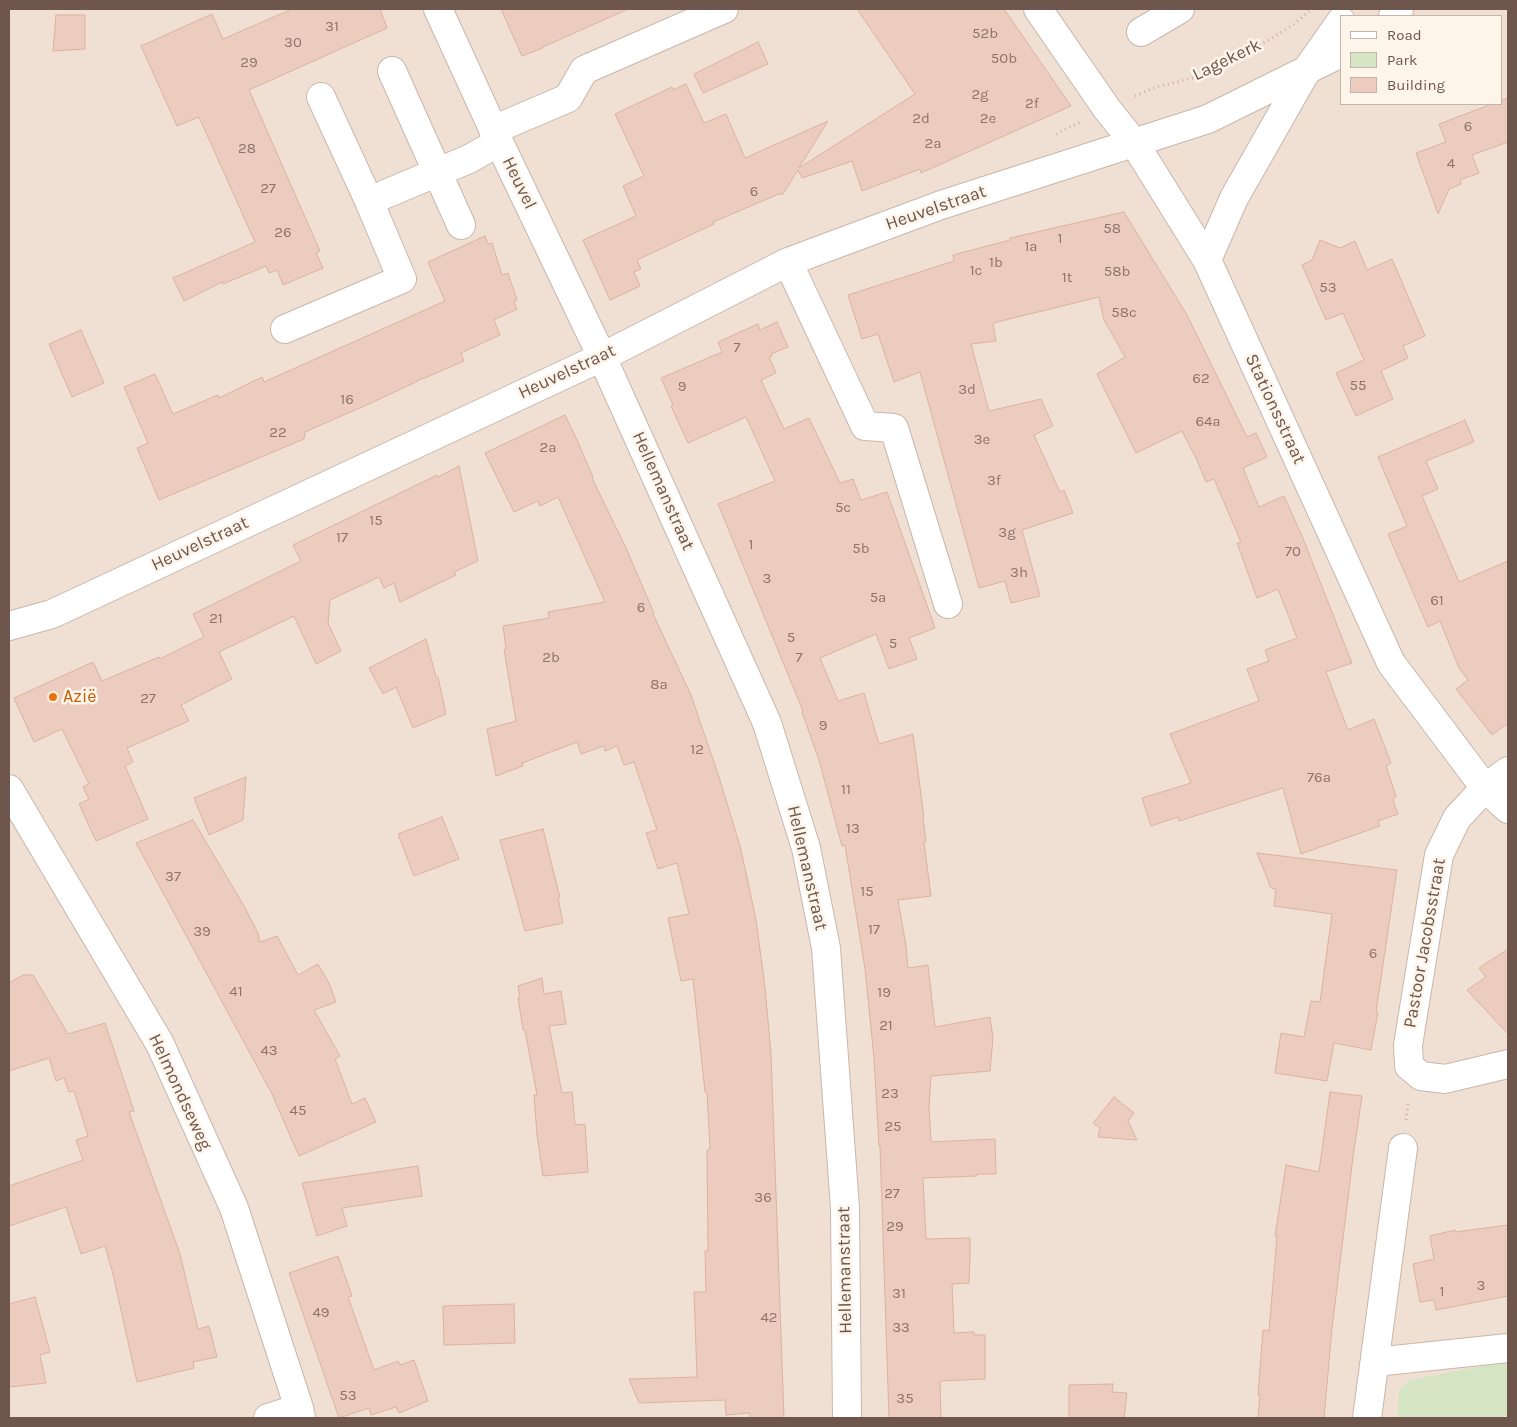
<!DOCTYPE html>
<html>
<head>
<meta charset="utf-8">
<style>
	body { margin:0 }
	#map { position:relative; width:1517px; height:1427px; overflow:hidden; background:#faefe4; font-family:Karla,sans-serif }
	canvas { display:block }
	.frame { position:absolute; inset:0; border:10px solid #6f564c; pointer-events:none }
	.legend { position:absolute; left:1340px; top:15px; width:162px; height:90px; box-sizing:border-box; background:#fdf4ea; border:1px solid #c4b5ab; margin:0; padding:6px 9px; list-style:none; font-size:15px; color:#6f564c }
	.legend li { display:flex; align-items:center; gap:10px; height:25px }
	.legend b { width:25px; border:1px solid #c4b5ab }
</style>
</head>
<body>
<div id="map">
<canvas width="1517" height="1427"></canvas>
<div class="frame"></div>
<ul class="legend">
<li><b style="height:6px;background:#fff"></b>Road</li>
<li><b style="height:14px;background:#d5e5c4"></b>Park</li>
<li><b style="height:14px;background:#ecccbf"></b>Building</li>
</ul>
</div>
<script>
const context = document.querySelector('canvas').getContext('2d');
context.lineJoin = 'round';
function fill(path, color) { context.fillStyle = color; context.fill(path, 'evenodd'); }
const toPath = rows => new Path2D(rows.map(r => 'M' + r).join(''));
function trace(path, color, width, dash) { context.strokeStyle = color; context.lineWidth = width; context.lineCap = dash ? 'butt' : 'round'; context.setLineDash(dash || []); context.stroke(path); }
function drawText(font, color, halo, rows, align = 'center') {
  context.font = font + ' Karla,sans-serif'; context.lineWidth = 5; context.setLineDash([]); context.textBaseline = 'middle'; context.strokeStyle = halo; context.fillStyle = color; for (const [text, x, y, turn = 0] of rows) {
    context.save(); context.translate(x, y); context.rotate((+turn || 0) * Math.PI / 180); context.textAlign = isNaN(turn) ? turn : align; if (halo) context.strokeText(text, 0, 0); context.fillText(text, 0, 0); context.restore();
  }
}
const residential = toPath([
	[9,9,1508,9,1508,1418,9,1418],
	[1341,16,1501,16,1501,104,1341,104]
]);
const green = toPath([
	[1508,1361,1508,1418,1397,1418,1399,1390,1410,1380]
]);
const building = toPath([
	[292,9,380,9,387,28,249,90,320,251,316,253,323,268,283,285,277,270,269,273,266,266,223,284,222,282,184,301,173,278,255,242,199,117,177,126,141,46,212,14,223,39,292,9],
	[501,9,628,9,543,47,543,48,522,56,501,9],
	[857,9,1004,9,1071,106,921,173,920,169,862,191,852,161,802,178,798,170,783,194,779,194,713,222,714,224,637,260,641,269,634,272,640,286,610,300,583,240,636,216,623,186,644,176,615,114,672,87,673,90,686,84,704,123,726,114,745,158,828,121,799,168,915,94,857,9],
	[56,15,85,15,85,49,53,51,56,15],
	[758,42,768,64,703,93,694,74,758,42],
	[1508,98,1508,142,1472,155,1479,173,1460,180,1461,184,1449,189,1438,214,1416,153,1446,142,1439,124,1492,104,1501,104,1501,101,1508,98],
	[1124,212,1187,315,1247,437,1256,433,1267,457,1243,468,1259,507,1284,496,1302,536,1352,663,1326,672,1348,730,1374,719,1391,763,1386,766,1396,796,1393,800,1398,814,1378,821,1380,826,1301,854,1283,788,1179,821,1178,817,1151,826,1142,798,1191,783,1170,734,1259,701,1247,669,1269,661,1265,650,1297,638,1278,589,1257,598,1237,543,1241,542,1214,479,1206,482,1196,458,1182,431,1136,453,1097,374,1125,357,1104,320,1099,297,993,323,996,341,971,344,989,411,1041,399,1053,426,1034,435,1060,492,1064,490,1073,513,1022,530,1040,596,1011,603,1005,581,979,588,920,372,894,382,878,334,862,339,848,295,954,261,953,255,1010,240,1010,238,1124,212],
	[485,236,488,244,492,243,502,275,508,273,517,300,514,301,517,309,494,320,500,335,461,353,464,361,425,378,418,380,418,381,371,403,305,432,304,439,159,500,137,448,148,443,124,387,155,374,173,414,218,395,219,398,262,377,264,382,445,301,428,262,485,236],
	[1320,240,1340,248,1355,241,1367,270,1392,259,1425,336,1403,346,1408,358,1381,371,1393,399,1356,416,1336,373,1364,360,1343,313,1326,320,1302,265,1312,260,1320,240],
	[777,322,788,347,771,354,772,356,769,357,776,373,761,380,784,429,809,418,840,483,853,479,861,500,887,492,935,628,909,638,917,659,889,669,876,634,820,658,838,701,864,693,879,744,913,734,924,817,923,818,926,841,924,842,931,896,898,900,906,946,908,968,928,965,935,1027,990,1017,993,1038,990,1071,931,1076,929,1107,931,1142,995,1139,996,1174,977,1174,977,1176,923,1178,926,1239,970,1238,970,1258,969,1283,952,1284,954,1333,974,1332,974,1335,985,1335,985,1379,940,1381,941,1418,889,1418,880,1146,879,1146,874,1058,865,969,845,845,842,846,819,760,802,712,803,711,718,504,775,481,746,417,688,443,671,406,673,405,661,378,722,352,718,342,758,324,760,330,777,322],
	[81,330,104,383,72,397,49,344,81,330],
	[565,415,577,440,593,477,592,478,626,548,654,613,653,614,691,695,719,777,740,846,748,882,756,920,765,987,771,1054,784,1418,750,1418,750,1413,726,1415,725,1400,639,1403,629,1379,697,1377,694,1292,706,1292,705,1251,708,1251,707,1150,710,1149,707,1092,705,1092,693,979,681,981,668,918,689,914,677,863,658,869,646,833,657,830,634,762,624,765,617,746,605,751,604,746,581,754,577,742,522,763,523,766,496,776,487,729,516,721,504,650,506,649,503,626,549,618,548,612,605,602,558,497,540,506,538,501,514,512,485,453,565,415],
	[1465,420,1474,442,1426,461,1438,489,1422,496,1459,582,1508,561,1508,723,1492,735,1456,689,1468,680,1459,668,1440,621,1428,627,1388,534,1407,526,1378,457,1465,420],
	[459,466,478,561,454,572,456,575,400,602,394,583,384,588,379,577,330,600,328,623,341,651,316,664,294,616,219,652,232,679,181,705,189,721,127,748,133,762,125,766,148,819,96,841,79,804,89,799,83,787,89,784,62,729,34,742,14,698,93,662,102,681,159,657,160,659,204,637,193,614,301,561,293,545,437,475,438,477,459,466],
	[426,639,436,677,438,677,446,714,413,728,396,687,383,694,369,668,426,639],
	[246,777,243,820,209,835,194,798,246,777],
	[442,817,459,859,414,876,398,834,442,817],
	[193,820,244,906,258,933,260,942,277,936,298,975,318,964,329,983,336,1002,314,1010,340,1056,335,1059,352,1104,365,1098,376,1122,299,1156,272,1094,136,843,193,820],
	[543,829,560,898,558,898,563,923,525,931,500,840,543,829],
	[1257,853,1397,870,1376,1012,1378,1012,1371,1050,1334,1043,1327,1081,1275,1073,1281,1033,1304,1037,1311,1001,1320,1002,1332,914,1274,906,1276,889,1271,888,1257,853],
	[1508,949,1508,1034,1467,990,1486,977,1479,968,1508,949],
	[23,975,33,975,68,1034,105,1023,134,1111,129,1112,180,1254,198,1329,209,1326,217,1357,193,1362,194,1368,137,1382,113,1274,105,1246,81,1254,66,1207,9,1226,9,1186,83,1160,76,1140,88,1136,74,1091,69,1092,64,1078,56,1081,49,1058,9,1071,9,983,23,975],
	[542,978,544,994,561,991,566,1024,549,1026,562,1093,572,1092,575,1125,585,1124,588,1172,543,1176,537,1135,534,1095,537,1095,525,1030,523,1030,518,998,520,998,518,986,542,978],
	[1330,1092,1362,1096,1353,1157,1332,1328,1324,1418,1258,1418,1260,1395,1258,1395,1263,1330,1269,1331,1277,1236,1275,1236,1286,1165,1319,1172,1330,1092],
	[1114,1097,1134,1113,1128,1121,1137,1140,1098,1137,1100,1128,1093,1123,1114,1097],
	[418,1166,422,1196,342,1208,347,1226,317,1236,302,1183,418,1166],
	[1508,1225,1508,1296,1436,1310,1434,1300,1420,1302,1413,1264,1434,1259,1430,1236,1455,1230,1455,1232,1508,1225],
	[338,1256,352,1296,348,1297,374,1370,398,1361,400,1365,414,1360,428,1401,399,1413,396,1407,371,1415,369,1408,339,1418,289,1273,338,1256],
	[35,1297,50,1352,40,1355,46,1383,9,1387,9,1304,35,1297],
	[514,1304,515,1343,444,1345,443,1306,514,1304],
	[1113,1384,1112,1392,1127,1393,1124,1418,1069,1418,1069,1385,1113,1384]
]);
const path = toPath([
	[1135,96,1156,87,1201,76,1246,54,1293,25,1309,11],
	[1056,134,1080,122],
	[1406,1120,1408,1103]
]);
const minor = toPath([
	[438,9,499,142,602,357,767,723,806,848,826,948,845,1208,847,1418],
	[1038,9,1107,109,1135,144,1207,260,1391,663,1485,788,1508,809],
	[1393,16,1399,9],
	[1141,32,1180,9],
	[392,71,461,225],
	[493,130,568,98,584,70,724,9],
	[369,201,469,159,499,142],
	[1207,260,1234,198,1308,68,1341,21],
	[788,262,865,426,894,428,948,604],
	[285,329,402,279,369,201,321,97],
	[9,626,52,614,602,357,788,262,941,205,1208,119,1341,53],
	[1508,771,1485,788,1457,818,1439,855,1408,1045,1409,1066,1421,1076,1445,1079,1508,1064],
	[9,789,160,1044,234,1208,299,1408,301,1418],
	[1375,1362,1508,1348],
	[268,1418,299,1408],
	[1367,1418,1403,1148]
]);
const markers = [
	[53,697,5,"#e8710a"]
];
const numberNames = [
	["31",332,27],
	["52b",985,34],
	["30",293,43],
	["50b",1004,59],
	["29",249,63],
	["2g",980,95],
	["2f",1032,104],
	["2d",921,119],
	["2e",988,119],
	["6",1468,127],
	["2a",933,144],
	["28",247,149],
	["4",1451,164],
	["27",268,189],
	["6",754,192],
	["58",1112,229],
	["26",283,233],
	["1",1060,239],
	["1a",1031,247],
	["1b",996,263],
	["1c",976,271],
	["58b",1117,272],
	["1t",1067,278],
	["53",1328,288],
	["58c",1124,313],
	["7",737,348],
	["62",1201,379],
	["55",1358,386],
	["9",682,387],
	["3d",967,390],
	["16",347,400],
	["64a",1208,422],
	["22",278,433],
	["3e",982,440],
	["2a",548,448],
	["3f",994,481],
	["5c",843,508],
	["15",376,521],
	["3g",1007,533],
	["17",342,538],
	["1",751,545],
	["5b",861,549],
	["70",1293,552],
	["3h",1019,573],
	["3",767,579],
	["5a",878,598],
	["61",1437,601],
	["6",641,608],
	["21",216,619],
	["5",791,638],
	["5",893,644],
	["2b",551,658],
	["7",799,658],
	["8a",659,685],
	["27",148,699],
	["9",823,726],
	["12",697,750],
	["76a",1319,778],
	["11",846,790],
	["13",853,829],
	["37",173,877],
	["15",867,892],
	["17",874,930],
	["39",202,932],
	["6",1373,954],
	["41",236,992],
	["19",884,993],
	["21",886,1026],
	["43",269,1051],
	["23",890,1094],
	["45",298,1111],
	["25",893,1127],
	["27",892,1194],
	["36",763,1198],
	["29",895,1227],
	["3",1481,1286],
	["1",1442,1292],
	["31",899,1294],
	["49",321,1313],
	["42",769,1318],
	["33",901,1328],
	["53",348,1396],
	["35",905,1399]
];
const streetNames = [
	["Lagekerk",1227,60,-26],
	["Heuvel",519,183,64],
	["Heuvelstraat",936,208,-19],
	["Heuvelstraat",567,372,-25],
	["Stationsstraat",1275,409,65],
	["Hellemanstraat",663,491,66],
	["Heuvelstraat",200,544,-25],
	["Hellemanstraat",807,868,77],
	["Pastoor Jacobsstraat",1425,943,-80],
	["Helmondseweg",180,1092,65],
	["Hellemanstraat",845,1270,-91]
];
const foodNames = [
	["Azië",63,697]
];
fill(residential, '#f0e0d3');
fill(green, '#d5e5c4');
fill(building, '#ecccbf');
trace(building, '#ddb2a1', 1);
trace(minor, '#c9b6ac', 30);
trace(path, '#d1b0a2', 3, [1, 4]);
trace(minor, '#fff', 28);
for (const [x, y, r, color] of markers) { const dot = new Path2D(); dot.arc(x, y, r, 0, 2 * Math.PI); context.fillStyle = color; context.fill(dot); trace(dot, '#fdf4ea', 2); }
drawText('15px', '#8e7469', null, numberNames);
drawText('18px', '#6f564c', '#fdf4ea', streetNames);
drawText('18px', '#c56008', '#fdf4ea', foodNames, 'left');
</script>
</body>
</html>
